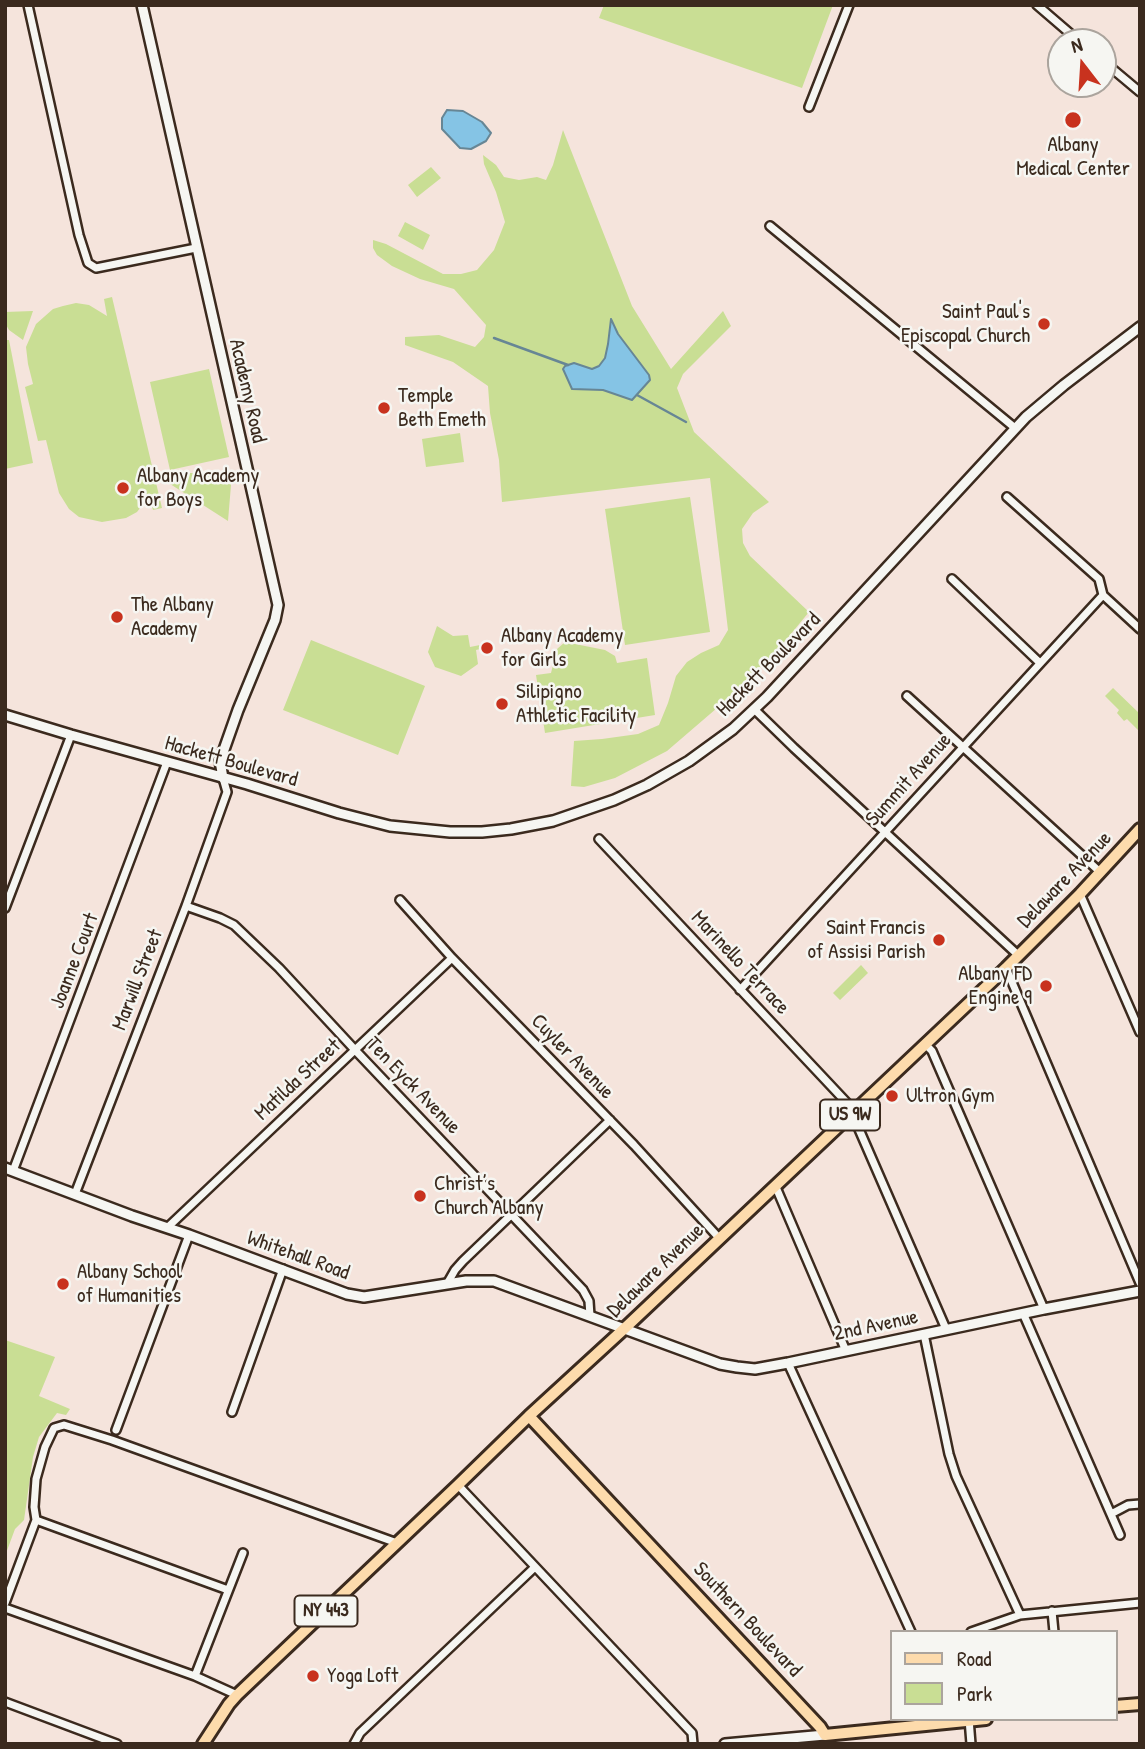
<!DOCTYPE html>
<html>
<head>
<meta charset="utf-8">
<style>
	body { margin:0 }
	#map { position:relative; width:1145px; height:1749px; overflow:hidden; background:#f5e4dc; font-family:"Patrick Hand",sans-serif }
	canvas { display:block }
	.frame { position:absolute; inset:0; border:7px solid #3b2a1e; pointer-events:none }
	.legend { position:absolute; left:890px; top:1630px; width:228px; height:91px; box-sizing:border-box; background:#f6f6f2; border:2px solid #aba49d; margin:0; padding:9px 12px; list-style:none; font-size:21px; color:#3b2a1e }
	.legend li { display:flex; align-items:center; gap:14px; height:35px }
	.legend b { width:35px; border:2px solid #aba49d }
	.north { position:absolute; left:1047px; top:28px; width:70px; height:70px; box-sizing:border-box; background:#f6f6f2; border:2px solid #aba49d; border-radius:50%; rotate:343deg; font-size:19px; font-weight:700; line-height:28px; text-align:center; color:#3b2a1e }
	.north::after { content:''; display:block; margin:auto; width:24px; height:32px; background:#c8321e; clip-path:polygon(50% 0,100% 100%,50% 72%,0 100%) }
</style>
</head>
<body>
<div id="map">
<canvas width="1145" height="1749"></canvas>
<div class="frame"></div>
<ul class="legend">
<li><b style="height:9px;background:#fddbac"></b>Road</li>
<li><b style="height:19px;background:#c9de94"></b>Park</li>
</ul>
<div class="north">N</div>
</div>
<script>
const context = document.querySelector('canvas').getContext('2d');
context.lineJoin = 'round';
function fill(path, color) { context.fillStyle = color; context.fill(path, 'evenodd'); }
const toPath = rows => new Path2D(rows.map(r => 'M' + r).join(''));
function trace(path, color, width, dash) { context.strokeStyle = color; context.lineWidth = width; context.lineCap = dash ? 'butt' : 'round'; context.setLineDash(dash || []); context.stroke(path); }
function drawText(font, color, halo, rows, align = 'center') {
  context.font = font + ' "Patrick Hand",sans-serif'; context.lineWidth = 5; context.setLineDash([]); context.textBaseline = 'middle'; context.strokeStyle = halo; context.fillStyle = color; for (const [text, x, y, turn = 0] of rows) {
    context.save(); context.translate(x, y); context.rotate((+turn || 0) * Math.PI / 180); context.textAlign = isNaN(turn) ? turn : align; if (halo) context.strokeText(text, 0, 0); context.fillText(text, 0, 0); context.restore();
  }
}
const green = toPath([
	[604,5,833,5,802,88,599,18],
	[563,130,632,306,671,369,723,311,731,326,683,374,677,388,694,432,769,502,753,513,742,529,743,543,750,556,809,612,781,646,724,702,667,751,615,778,584,787,571,786,574,741,602,739,638,734,659,725,668,703,676,676,687,662,701,653,719,645,728,630,710,478,502,502,499,460,490,413,488,386,453,362,405,345,405,337,439,335,475,347,484,337,486,325,454,289,420,279,392,266,377,255,373,248,373,240,386,244,443,274,461,274,477,270,494,250,505,222,496,192,484,164,483,155,496,165,504,177,519,180,537,177,546,180,553,165],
	[431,167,441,178,417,197,408,185],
	[405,222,430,235,423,250,398,236],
	[112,297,162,508,153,510,149,496,137,512,126,518,102,522,79,517,69,509,59,493,46,440,38,441,25,387,33,384,28,364,26,347,36,324,53,309,63,306,76,303,89,305,107,316,104,299],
	[33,311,23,340,9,330,5,323,5,312],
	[5,340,9,340,33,463,5,469],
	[209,369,229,457,170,470,150,382],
	[460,433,464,462,426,467,422,439],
	[161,473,232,473,228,521,167,482,163,481,160,477],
	[690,497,710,632,625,645,605,509],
	[437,626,453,636,468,635,470,647,480,645,480,649,476,650,478,664,461,676,435,667,428,652],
	[311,640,425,686,398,755,283,710],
	[565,642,605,650,615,656,617,663,647,658,655,715,545,733,536,675,551,673,557,649],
	[1113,688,1140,714,1140,732,1127,719,1124,721,1117,713,1119,710,1105,696],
	[861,965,868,973,840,1000,833,993],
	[5,1340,55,1357,39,1396,70,1409,66,1415,57,1413,39,1437,33,1457,24,1520,15,1529,5,1556]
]);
const water = toPath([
	[447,110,463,111,482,122,491,133,486,141,471,149,460,148,442,129,442,118,447,110],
	[611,319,618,334,649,375,650,380,632,400,603,390,572,389,563,369,565,366,574,363,592,369,599,366,605,358,608,344,611,319]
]);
const stream = toPath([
	[494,338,568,365],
	[637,395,686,422]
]);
const minor = toPath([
	[28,5,79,235,88,263,96,268,196,248],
	[1037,5,1080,42],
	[1103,61,1140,92],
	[809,107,849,5],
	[770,226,1015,428],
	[1007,497,1099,579,1103,595,1140,629],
	[952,579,1040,663],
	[907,696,1100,872],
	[754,709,794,748,1018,955],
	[599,839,848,1104,946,1329],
	[1080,894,1140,1032],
	[400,900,452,958,634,1145,719,1238],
	[186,906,220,918,234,925,279,968,356,1051,583,1290,589,1301,590,1316],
	[5,908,71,735],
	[1006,968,1140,1283],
	[740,990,1103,595],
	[925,1044,932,1051,1044,1309],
	[13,1171,167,762],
	[775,1185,846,1351],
	[75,1194,186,906,227,792,223,778],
	[168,1227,452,958],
	[447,1284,455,1270,463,1261,610,1120],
	[1023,1313,1120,1535],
	[924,1334,949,1454,956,1476,1020,1615],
	[788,1363,911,1632],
	[232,1412,283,1269],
	[116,1430,189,1235],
	[458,1485,692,1733,693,1744],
	[1111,1514,1128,1505,1140,1504],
	[36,1520,228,1590],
	[5,1603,36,1520,34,1507,36,1479,45,1447,54,1428,64,1425,112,1440,397,1543],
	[5,1608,195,1676,237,1695],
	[1052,1611,1054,1632],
	[971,1632,1020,1615,1140,1603],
	[195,1676,243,1553],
	[5,1702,117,1744],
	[969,1719,971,1744],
	[354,1744,360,1733,535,1567]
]);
const tertiary = toPath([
	[142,5,278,605,275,620,238,710,220,761,223,778],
	[5,715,71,735,247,784,339,813,390,826,450,832,482,832,511,829,553,821,614,800,647,785,689,761,733,729,767,697,1026,417,1064,385,1140,327],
	[5,1168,132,1216,189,1235,347,1294,364,1297,466,1281,494,1281,720,1364,737,1367,755,1369,788,1363,1044,1309,1140,1291],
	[725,1744,825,1735]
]);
const primary = toPath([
	[529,1416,820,1727,825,1735,986,1719],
	[1115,1706,1140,1704],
	[203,1744,229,1704,237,1695,458,1485,529,1416,625,1328,1006,968,1080,894,1140,829]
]);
const markers = [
	[1073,120,9,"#c8321e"],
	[1044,324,7,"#c8321e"],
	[384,408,7,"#c8321e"],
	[123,488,7,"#c8321e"],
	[117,617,7,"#c8321e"],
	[487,648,7,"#c8321e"],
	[502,704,7,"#c8321e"],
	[939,940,7,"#c8321e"],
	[1046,986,7,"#c8321e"],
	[892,1096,7,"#c8321e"],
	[420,1196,7,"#c8321e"],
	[63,1284,7,"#c8321e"],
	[313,1676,7,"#c8321e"]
];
const shields = [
	[850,1115,60],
	[326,1611,63]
];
const shieldNames = [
	["US 9W",850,1115],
	["NY 443",326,1611]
];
const poiNames = [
	["Albany",1073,145,"center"],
	["Medical Center",1073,169,"center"],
	["Saint Paul's",1030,312,"right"],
	["Episcopal Church",1030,336,"right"],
	["Temple",398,396],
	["Beth Emeth",398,420],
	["Albany Academy",137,476],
	["for Boys",137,500],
	["The Albany",131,605],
	["Academy",131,629],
	["Albany Academy",501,636],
	["for Girls",501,660],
	["Silipigno",516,692],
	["Athletic Facility",516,716],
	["Saint Francis",925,928,"right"],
	["of Assisi Parish",925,952,"right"],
	["Albany FD",1032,974,"right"],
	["Engine 9",1032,998,"right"],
	["Ultron Gym",906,1096],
	["Christ’s",434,1184],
	["Church Albany",434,1208],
	["Albany School",77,1272],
	["of Humanities",77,1296],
	["Yoga Loft",327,1676]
];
const streetNames = [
	["Academy Road",247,391,77],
	["Hackett Boulevard",769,665,-45],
	["Hackett Boulevard",231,762,16],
	["Summit Avenue",909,780,-48],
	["Delaware Avenue",1065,880,-46],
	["Joanne Court",75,961,-69],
	["Marinello Terrace",740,963,47],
	["Marwill Street",138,980,-69],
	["Cuyler Avenue",572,1057,46],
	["Matilda Street",298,1080,-43],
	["Ten Eyck Avenue",413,1086,46],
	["Whitehall Road",298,1256,20],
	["Delaware Avenue",656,1271,-44],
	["2nd Avenue",876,1326,-12],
	["Southern Boulevard",747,1620,47]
];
fill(green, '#c9de94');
fill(water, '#85c4e5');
trace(water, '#678695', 2);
trace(stream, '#678695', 2.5);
trace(minor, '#3b2a1e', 12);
trace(tertiary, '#3b2a1e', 14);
trace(primary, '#3b2a1e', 16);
trace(minor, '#f6f6f2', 7);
trace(tertiary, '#f6f6f2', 9);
trace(primary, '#fddbac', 10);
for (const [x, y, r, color] of markers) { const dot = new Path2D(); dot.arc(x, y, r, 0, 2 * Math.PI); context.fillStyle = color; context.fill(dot); trace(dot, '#f6f6f2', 2.5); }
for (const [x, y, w] of shields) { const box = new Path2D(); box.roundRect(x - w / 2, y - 15.5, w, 31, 5); context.fillStyle = '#f6f6f2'; context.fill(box); trace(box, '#3b2a1e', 2); }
drawText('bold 19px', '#3b2a1e', null, shieldNames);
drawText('21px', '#3b2a1e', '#f6f6f2', poiNames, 'left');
drawText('21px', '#3b2a1e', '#f6f6f2', streetNames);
</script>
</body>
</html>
